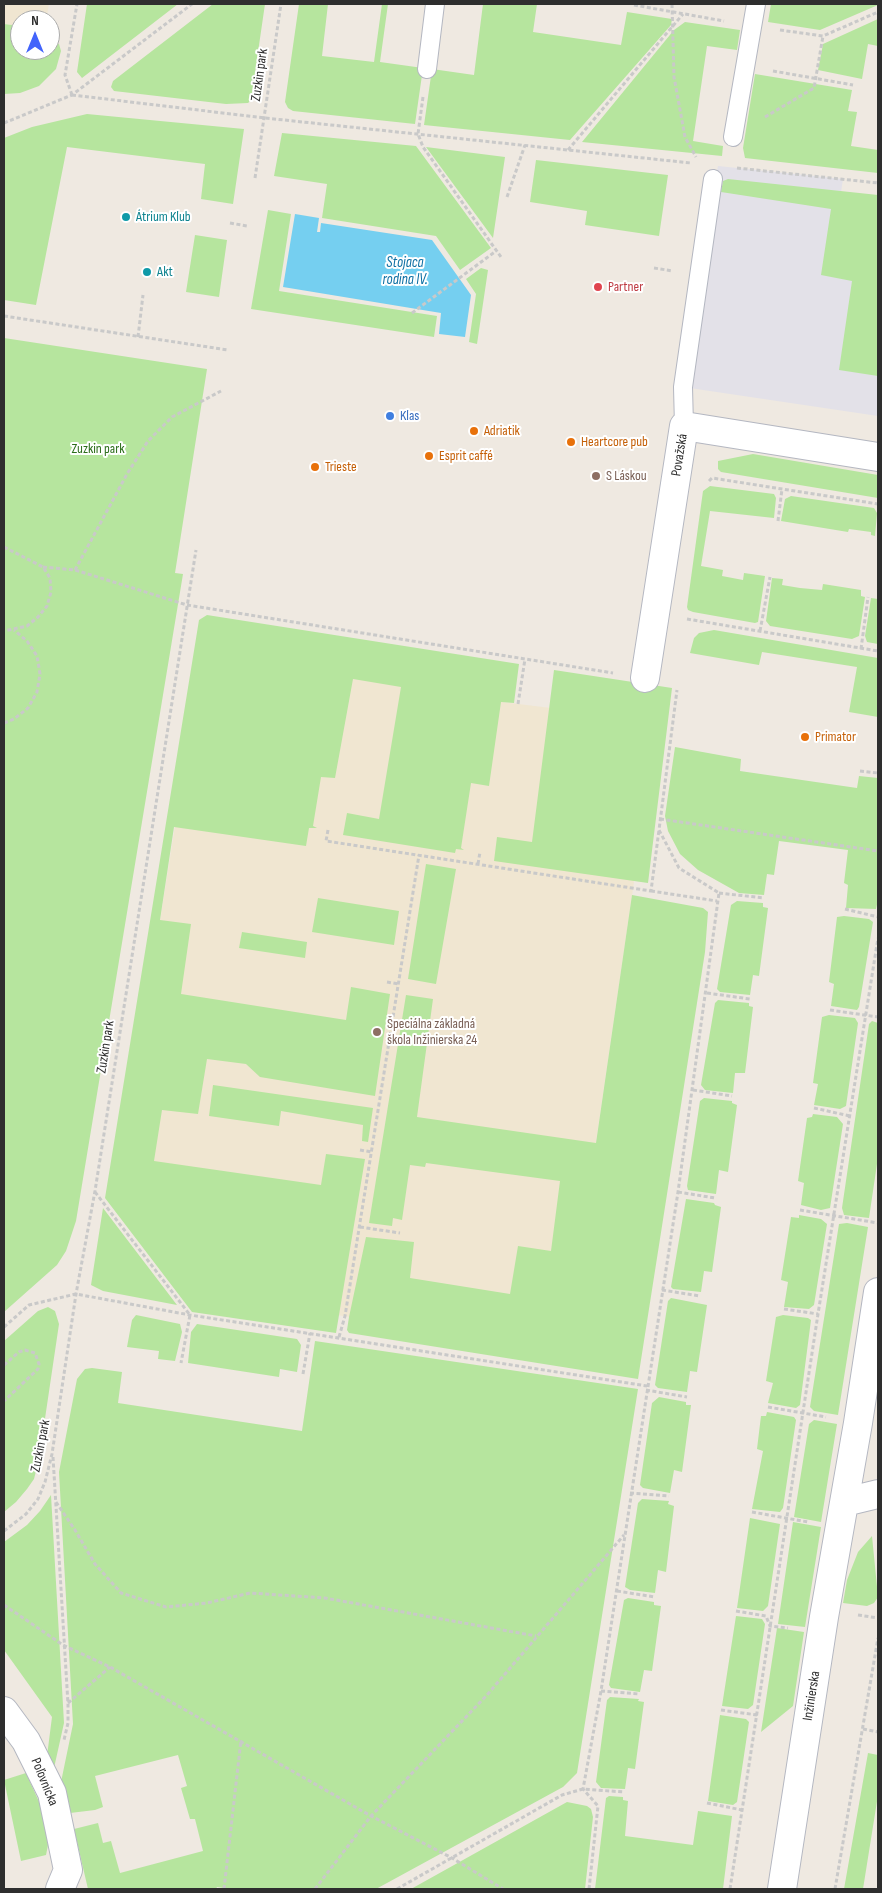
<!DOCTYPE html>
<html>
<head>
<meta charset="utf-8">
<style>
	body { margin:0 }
	#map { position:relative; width:882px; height:1893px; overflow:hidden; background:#efe9e1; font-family:"Sofia Sans Condensed",sans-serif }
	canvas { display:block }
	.frame { position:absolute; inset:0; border:5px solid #2e2e2e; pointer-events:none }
	.north { position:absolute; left:10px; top:10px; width:50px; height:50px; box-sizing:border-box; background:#fff; border:1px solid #ababab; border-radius:50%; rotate:0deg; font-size:14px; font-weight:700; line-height:20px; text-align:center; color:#2e2e2e }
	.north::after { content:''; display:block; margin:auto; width:18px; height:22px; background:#4264fb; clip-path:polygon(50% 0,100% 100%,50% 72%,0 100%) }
</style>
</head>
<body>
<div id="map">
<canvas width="882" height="1893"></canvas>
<div class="frame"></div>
<div class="north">N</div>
</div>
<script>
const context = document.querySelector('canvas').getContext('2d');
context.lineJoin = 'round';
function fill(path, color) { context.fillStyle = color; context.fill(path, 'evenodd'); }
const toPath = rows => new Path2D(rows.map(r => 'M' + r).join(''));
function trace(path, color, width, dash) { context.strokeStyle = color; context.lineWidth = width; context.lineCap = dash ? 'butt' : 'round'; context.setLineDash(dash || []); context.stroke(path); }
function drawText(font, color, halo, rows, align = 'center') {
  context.font = font + ' "Sofia Sans Condensed",sans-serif'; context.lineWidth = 4; context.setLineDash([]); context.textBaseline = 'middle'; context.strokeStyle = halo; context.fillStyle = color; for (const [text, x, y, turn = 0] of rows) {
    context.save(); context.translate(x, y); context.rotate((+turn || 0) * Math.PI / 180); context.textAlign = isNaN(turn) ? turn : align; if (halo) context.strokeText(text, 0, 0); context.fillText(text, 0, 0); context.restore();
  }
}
const industrial = toPath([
	[718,166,843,179,830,267,861,272,878,368,878,416,683,387,704,232]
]);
const education = toPath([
	[4,4,49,4,46,20,20,20,20,26,4,24],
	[204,644,502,702,551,708,634,882,566,1348,204,1296,118,1184]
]);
const green = toPath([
	[87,4,178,4,82,78,77,72],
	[213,4,265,4,251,100,248,103,226,104,114,91,111,87,113,81],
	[299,4,328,4,322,56,374,62,382,4,388,4,380,62,423,68,415,124,293,111,288,108,285,102],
	[483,4,537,4,533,32,621,45,627,12,672,19,671,25,570,140,424,125,432,69,474,75],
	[771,4,878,4,878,5,820,30,768,22],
	[878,19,878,46,868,44,862,79,818,70,823,44],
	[685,22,740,30,737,50,707,46,693,141,723,146,722,156,582,142,674,30],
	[4,24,20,26,20,50,50,50,50,41,59,44,61,51,56,69,39,86,20,93,4,94],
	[755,74,852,90,848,111,857,112,851,146,878,150,878,173,745,158,743,148],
	[87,114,244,129,233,204,201,199,205,164,67,147,36,305,4,300,4,138,32,127],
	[282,133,416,146,491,248,460,270,436,236,322,218,327,184,274,176],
	[426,147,505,157,493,238],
	[536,160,668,175,659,236,585,225,587,211,530,202],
	[728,179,878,195,878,376,839,370,852,281,821,275,831,209,721,192,723,181],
	[268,210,291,214,279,291,437,316,434,337,251,309],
	[195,235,227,240,219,297,186,292],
	[481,268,488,270,477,344,469,342,476,294,466,279],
	[4,338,207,369,175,573,183,574,76,1221,66,1251,57,1265,4,1312],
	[753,454,878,475,878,498,721,472,718,469,718,461],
	[710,486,774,494,776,498,774,518,710,511,701,566,723,570,722,576,743,580,744,573,765,576,758,622,755,623,693,612,688,610,687,607,703,491],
	[791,496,874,508,877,513,875,536,871,535,871,532,849,529,848,532,781,521,785,499],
	[772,578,783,579,782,585,800,588,822,590,823,584,861,590,861,596,865,597,859,636,852,639,770,626,766,621],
	[871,598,878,599,878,644,867,642,865,636],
	[207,615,519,664,514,703,501,702,489,786,471,783,461,848,464,850,456,849,455,853,343,835,347,813,379,819,401,687,353,679,335,778,321,777,313,826,317,828,309,828,306,846,174,827,160,920,191,924,181,994,346,1020,351,987,390,994,375,1096,260,1077,246,1064,207,1059,198,1114,162,1110,154,1161,321,1185,326,1154,365,1159,336,1333,192,1312,105,1198,199,620],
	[714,630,878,658,878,717,849,712,857,667,762,652,759,665,690,653,694,638,699,633],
	[554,670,672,688,648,883,494,861,497,837,532,842],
	[675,747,741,759,740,771,857,788,859,776,878,778,878,900,876,909,846,908,848,885,844,883,848,850,779,841,774,875,767,874,764,895,739,893,698,870,680,854,668,831,665,816],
	[426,864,456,869,436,984,408,979],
	[632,895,703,908,708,912,705,952,638,1379,349,1333,347,1330,349,1317,366,1237,414,1242,410,1278,510,1294,518,1246,551,1251,560,1181,426,1163,425,1167,410,1165,402,1220,393,1218,392,1226,369,1223,406,995,433,999,417,1117,596,1143],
	[318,898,399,911,394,945,312,932],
	[737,901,763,903,763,907,768,908,759,976,753,975,750,995,720,992,717,989,731,905],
	[844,916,869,919,873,922,859,1007,857,1010,831,1006,834,984,829,982,837,917],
	[242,932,307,942,305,958,239,948],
	[718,1000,749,1003,749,1006,753,1007,745,1073,735,1073,733,1093,705,1090,701,1085,715,1003],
	[829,1015,855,1018,858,1023,846,1106,840,1109,814,1105,818,1084,813,1083,822,1017],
	[872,1021,878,1023,878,1157,869,1218,844,1215,842,1208,869,1024],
	[213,1085,373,1108,368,1142,362,1141,363,1125,281,1111,279,1126,209,1116],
	[704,1098,732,1101,732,1103,737,1105,728,1172,719,1170,716,1194,688,1190,687,1186,700,1101],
	[813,1114,837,1117,843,1124,830,1208,821,1210,801,1205,804,1183,798,1181,807,1118,812,1117],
	[686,1199,714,1203,715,1205,721,1207,712,1272,704,1271,701,1292,673,1289,671,1287],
	[103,1208,177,1305,103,1291,91,1285],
	[799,1215,821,1219,827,1224,814,1305,809,1309,784,1307,788,1282,781,1280,791,1217,799,1218],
	[847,1223,868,1227,838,1415,814,1411,810,1407,839,1224],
	[671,1298,707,1305,697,1372,690,1371,687,1392,658,1388,655,1385,668,1301],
	[48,1307,55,1311,59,1324,39,1459,34,1479,27,1489,16,1502,4,1512,4,1341,38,1311],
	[136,1315,180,1324,182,1332,175,1361,158,1359,159,1351,127,1347,132,1320],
	[783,1315,808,1318,811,1320,800,1405,796,1408,768,1403,773,1383,766,1381,776,1317],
	[197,1324,297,1339,301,1345,297,1372,280,1369,279,1377,188,1363,191,1332],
	[315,1341,638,1389,577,1773,563,1787,376,1889,231,1889,217,1887,216,1889,88,1889,74,1829,98,1823,103,1843,111,1841,120,1873,203,1851,195,1819,190,1819,181,1788,187,1786,178,1755,95,1776,103,1807,95,1810,70,1813,61,1782,73,1724,59,1472,77,1379,85,1369,92,1368,122,1372,118,1403,302,1431],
	[659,1397,686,1402,686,1405,691,1405,682,1472,674,1470,670,1493,643,1488,640,1485,652,1403],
	[767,1412,794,1417,796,1420,783,1508,780,1512,752,1509,763,1451,757,1449,761,1416,766,1416],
	[814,1420,837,1424,821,1522,794,1517,809,1424],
	[51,1495,64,1723,54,1768,47,1756,52,1717,4,1650,4,1542,27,1525,40,1511],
	[642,1499,669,1501,668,1504,674,1506,666,1572,658,1570,655,1593,630,1590,625,1587,638,1503],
	[750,1518,780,1524,768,1606,763,1611,737,1608],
	[793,1522,821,1527,805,1627,778,1624],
	[872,1536,878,1597,874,1603,867,1606,843,1603,847,1580,858,1552],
	[628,1598,654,1602,654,1605,661,1606,652,1671,644,1670,640,1692,611,1688,609,1685,624,1600],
	[736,1616,762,1619,765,1624,753,1705,748,1709,722,1706],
	[777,1628,804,1632,793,1706,761,1732],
	[610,1697,639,1699,638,1701,644,1702,635,1769,628,1768,625,1789,601,1788,596,1782,607,1700],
	[720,1715,746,1719,749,1722,737,1802,733,1805,708,1801],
	[868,1753,878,1755,878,1795,863,1889,844,1889],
	[26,1773,45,1815,48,1845,46,1855,21,1861,4,1780],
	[609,1796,623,1797,623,1800,628,1801,625,1836,693,1845,698,1811,732,1816,723,1889,595,1889,606,1798],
	[567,1802,587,1806,591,1809,593,1817,585,1889,411,1889]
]);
const water = toPath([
	[295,214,319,218,317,232,320,232,321,223,432,240,471,295,465,337,439,334,441,313,283,287]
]);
const path = toPath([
	[672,4,674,77,685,137,696,157],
	[634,5,724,21],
	[780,30,823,36,878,12],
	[773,71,853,85],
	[72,95,265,118,691,163],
	[72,95,65,75,77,4],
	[423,97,418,134,423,147,501,257],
	[765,117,814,88,823,36],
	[4,123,72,95,192,4],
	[568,150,683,14],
	[737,168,878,183],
	[255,178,281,4],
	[507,197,525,145],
	[230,223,247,226],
	[654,268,673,271],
	[412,313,496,251],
	[4,316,228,350],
	[138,337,143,295],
	[709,481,712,478,878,504],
	[778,521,782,489],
	[4,547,43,567,50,578,51,592,47,606,38,617,27,626,4,631],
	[43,567,75,570,187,605,613,673],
	[75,570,127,474,148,441,172,417,221,391],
	[687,619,878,651],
	[760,631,770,577],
	[861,649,868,597],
	[518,704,525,659],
	[4,723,14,719,28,708,37,692,40,674,37,656,27,641,14,630],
	[860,771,878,773],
	[660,819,878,851],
	[328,830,326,841,651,891,659,830],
	[478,864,480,852],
	[651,891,717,901],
	[719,893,764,898],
	[845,909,878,917],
	[387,982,399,984],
	[707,993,750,999],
	[830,1010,878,1017],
	[693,1090,732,1096],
	[814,1108,850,1116],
	[360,1150,372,1152],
	[95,1192,190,1315,181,1363],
	[678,1192,715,1198],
	[800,1210,878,1223],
	[360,1227,400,1233],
	[662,1290,700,1296],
	[784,1309,818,1314],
	[4,1327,29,1305,76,1294,190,1315,647,1386],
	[339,1337,345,1316,419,855],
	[4,1365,19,1352,25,1350,35,1353,39,1364,38,1369,4,1401],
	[303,1374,310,1333],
	[646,1390,687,1397],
	[768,1407,826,1417],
	[53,1457,68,1704,68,1723,64,1740],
	[630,1493,669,1496],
	[56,1502,75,1530,95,1564,121,1593,166,1607,207,1603,250,1593,325,1598,536,1636],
	[752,1512,808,1522],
	[4,1531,26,1514,38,1499,45,1482,52,1454,76,1294,95,1191,196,550],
	[617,1591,655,1597],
	[4,1605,63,1645,110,1667,371,1816,452,1858,503,1889],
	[736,1611,766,1616,770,1626,788,1628],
	[858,1615,878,1618],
	[601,1691,639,1694],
	[68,1703,110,1667],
	[721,1710,757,1715],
	[863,1729,878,1732],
	[707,1803,742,1810],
	[224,1889,241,1740],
	[315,1889,371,1816,487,1695,624,1535],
	[397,1889,562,1795,583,1789,624,1792],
	[589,1889,598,1806,583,1789,601,1691,678,1192,719,893,679,868,659,830,677,690],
	[730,1889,818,1314,878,938],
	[835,1889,878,1638]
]);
const lane = toPath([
	[427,69,435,4],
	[733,137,756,4],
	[684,426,683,387,713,179]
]);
const street = toPath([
	[645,678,684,426,878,457],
	[845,1502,878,1494],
	[4,1711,26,1741,52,1793,68,1870,60,1889],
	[782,1889,824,1617,858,1423,878,1292]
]);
const markers = [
	[126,217,5,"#0f9aa8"],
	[147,272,5,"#0f9aa8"],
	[598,287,5,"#e0444e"],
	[390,416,5,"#3f7fe0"],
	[474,431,5,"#e8710a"],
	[571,442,5,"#e8710a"],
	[429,456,5,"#e8710a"],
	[315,467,5,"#e8710a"],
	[596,476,5,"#8d6e63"],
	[805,737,5,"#e8710a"],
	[377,1032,5,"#8d6e63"]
];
const streetNames = [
	["Zuzkin park",260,75,-82],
	["Považská",680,455,-81],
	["Zuzkin park",106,1047,-81],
	["Zuzkin park",41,1446,-79],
	["Inžinierska",812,1696,-81],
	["Poľovnícka",44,1782,68]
];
const cultureNames = [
	["Átrium Klub",136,217],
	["Akt",157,272]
];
const healthNames = [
	["Partner",608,287]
];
const shopNames = [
	["Klas",400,416]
];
const foodNames = [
	["Adriatik",484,431],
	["Heartcore pub",581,442],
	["Esprit caffé",439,456],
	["Trieste",325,467],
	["Primator",815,737]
];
const parkNames = [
	["Zuzkin park",98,449]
];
const educationNames = [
	["S Láskou",606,476],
	["Špeciálna základná",387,1024],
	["škola Inžinierska 24",387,1040]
];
const waterNames = [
	["Stojaca",405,263],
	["rodina IV.",405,280]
];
fill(industrial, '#e3e1e8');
fill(education, '#f0e6d1');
fill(green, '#b6e59e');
fill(water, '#75cff0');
trace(lane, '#b4b7c1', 20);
trace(street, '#b4b7c1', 30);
trace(path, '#c9c9c9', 3, [4, 2.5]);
trace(lane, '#fff', 18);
trace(street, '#fff', 28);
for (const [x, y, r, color] of markers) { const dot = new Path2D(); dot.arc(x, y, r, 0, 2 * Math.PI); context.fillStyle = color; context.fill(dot); trace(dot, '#fff', 2); }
drawText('14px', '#2e2e2e', '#fff', streetNames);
drawText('14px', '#0d838f', '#fff', cultureNames, 'left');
drawText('14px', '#be3a42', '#fff', healthNames, 'left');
drawText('14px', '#366cbe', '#fff', shopNames, 'left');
drawText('14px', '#c56008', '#fff', foodNames, 'left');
drawText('14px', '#2c6e1b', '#fff', parkNames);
drawText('14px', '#785e54', '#fff', educationNames, 'left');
drawText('italic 15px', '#0d6fa3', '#fff', waterNames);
</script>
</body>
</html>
